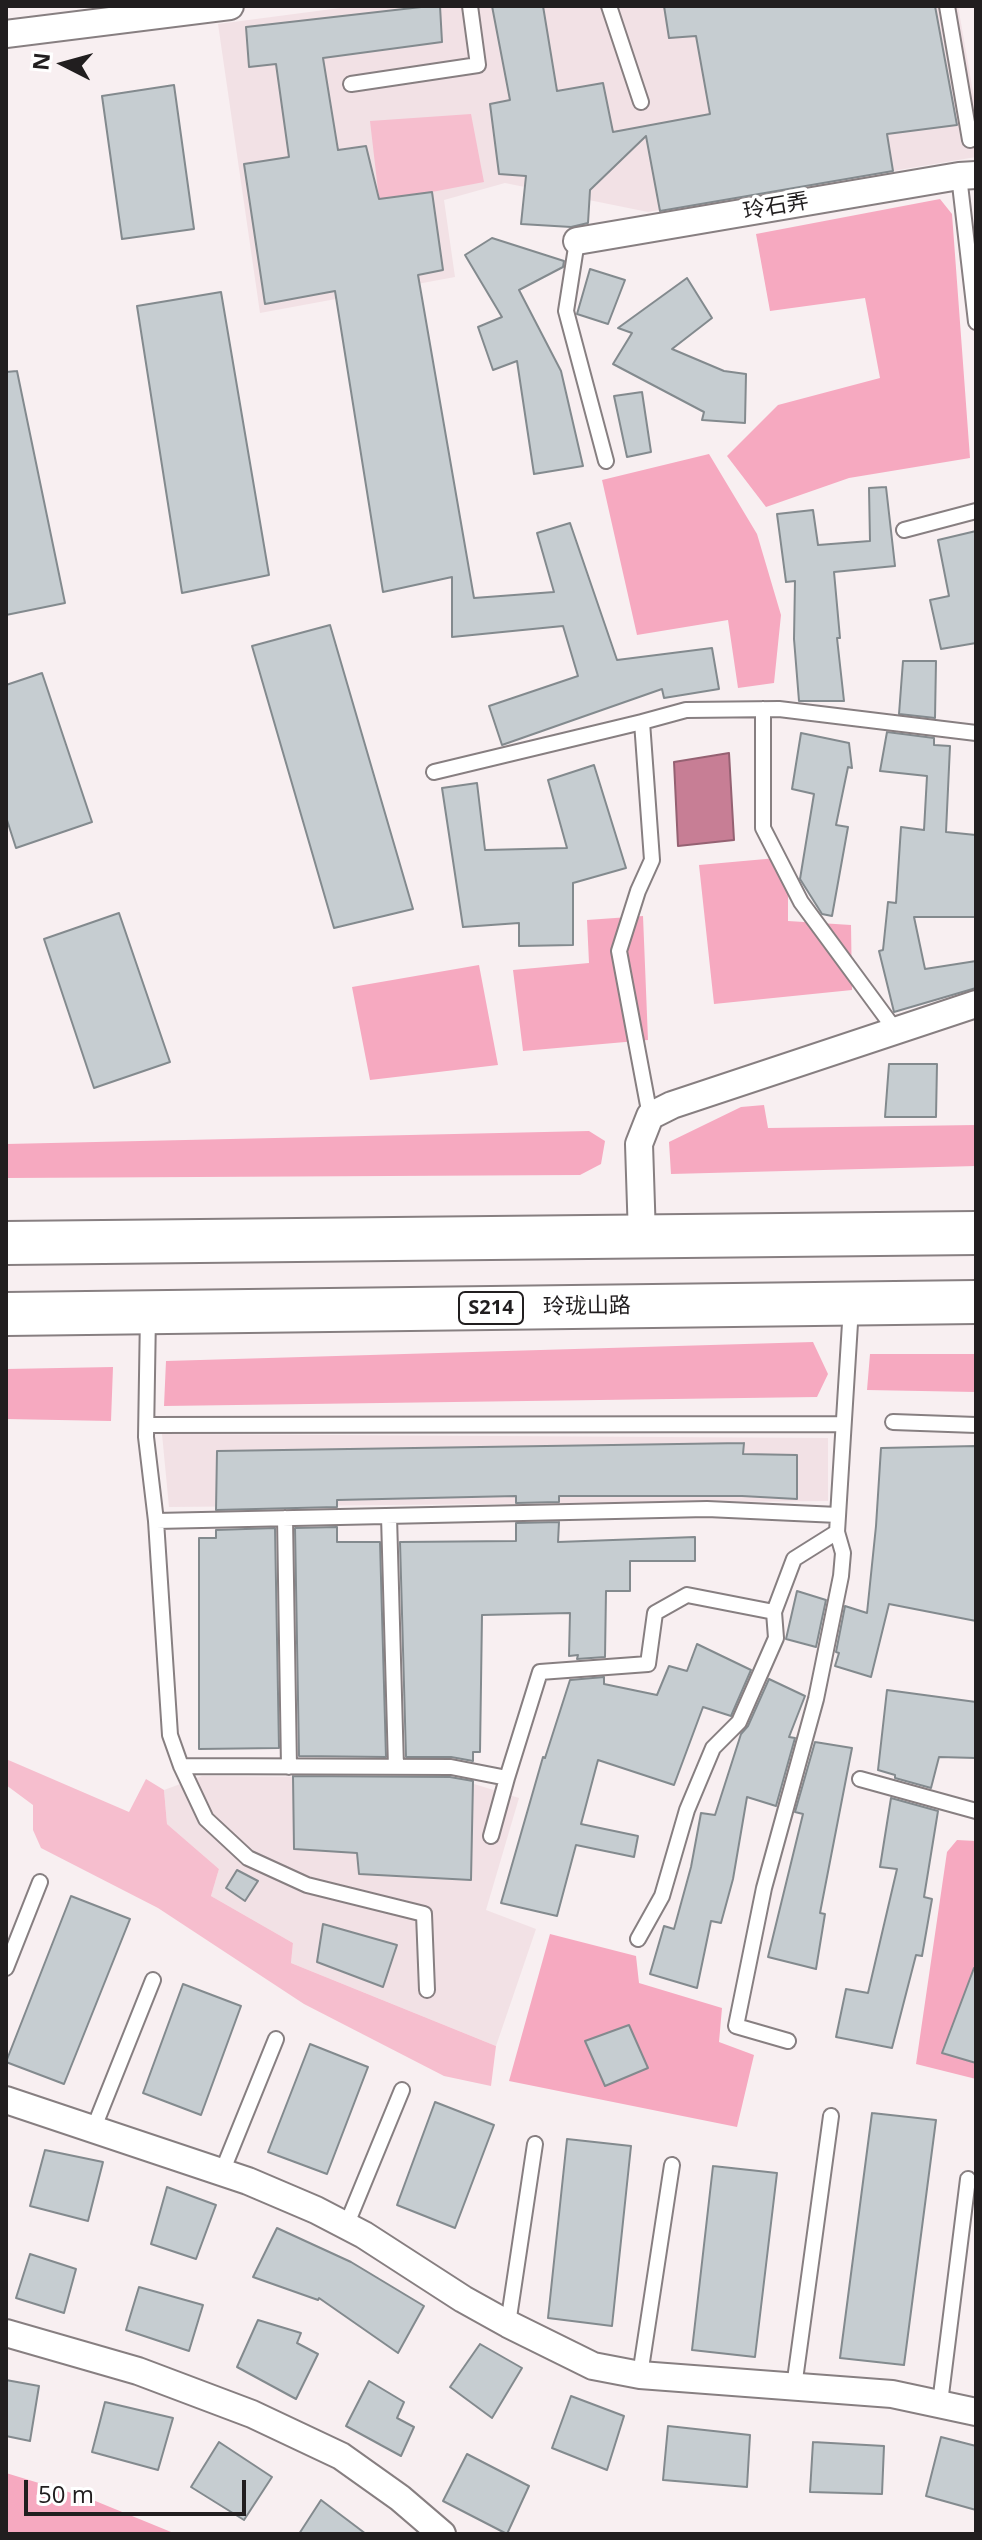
<!DOCTYPE html>
<html>
<head>
<meta charset="utf-8">
<style>
	body { margin:0 }
	#map { position:relative; width:982px; height:2540px; overflow:hidden; background:#f8eff1; font-family:"Open Sans",sans-serif }
	canvas { display:block }
	.frame { position:absolute; inset:0; border:8px solid #211e1f; pointer-events:none }
	.north { position:absolute; left:24px; top:24px; width:80px; height:80px; -webkit-text-stroke:6px #fff; paint-order:stroke; rotate:276deg; font-size:22px; font-weight:700; line-height:32px; text-align:center; color:#211e1f }
	.north::after { content:''; display:block; margin:auto; width:28px; height:36px; background:#211e1f; clip-path:polygon(50% 0,100% 100%,50% 72%,0 100%) }
	.scale { position:absolute; left:24px; top:2480px; width:222px; height:36px; box-sizing:border-box; border:4px solid #211e1f; border-top:0; padding-left:10px; font-size:24px; line-height:28px; white-space:nowrap; color:#211e1f; -webkit-text-stroke:6px #fff; paint-order:stroke }
</style>
</head>
<body>
<div id="map">
<canvas width="982" height="2540"></canvas>
<div class="frame"></div>
<div class="north">N</div>
<div class="scale">50 m</div>
</div>
<script>
const context = document.querySelector('canvas').getContext('2d');
context.lineJoin = 'round';
function fill(path, color) { context.fillStyle = color; context.fill(path, 'evenodd'); }
const toPath = rows => new Path2D(rows.map(r => 'M' + r).join(''));
function trace(path, color, width, dash) { context.strokeStyle = color; context.lineWidth = width; context.lineCap = dash ? 'butt' : 'round'; context.setLineDash(dash || []); context.stroke(path); }
function drawText(font, color, halo, rows, align = 'center') {
  context.font = font + ' "Open Sans","Noto Sans SC",sans-serif'; context.lineWidth = 7; context.setLineDash([]); context.textBaseline = 'middle'; context.strokeStyle = halo; context.fillStyle = color; for (const [text, x, y, turn = 0] of rows) {
    context.save(); context.translate(x, y); context.rotate((+turn || 0) * Math.PI / 180); context.textAlign = isNaN(turn) ? turn : align; if (halo) context.strokeText(text, 0, 0); context.fillText(text, 0, 0); context.restore();
  }
}
const built = toPath([
	[355,6,958,6,976,109,976,157,648,212,505,183,444,200,455,277,260,313,218,24],
	[162,1434,828,1438,828,1501,169,1507],
	[202,1776,455,1778,519,1798,486,1910,536,1929,496,2046,291,1963,293,1943,211,1896,219,1869,167,1824,164,1790]
]);
const green = toPath([
	[471,114,484,182,432,192,379,199,370,121],
	[6,1759,129,1812,146,1779,164,1790,167,1824,219,1869,211,1896,293,1943,291,1963,496,2046,491,2086,444,2076,304,2004,158,1908,41,1848,33,1830,33,1805,6,1785]
]);
const forest = toPath([
	[940,199,952,214,970,458,849,478,766,507,727,456,778,405,880,378,865,298,770,311,756,234],
	[709,454,757,534,781,615,774,683,738,688,728,620,637,635,602,480],
	[788,857,788,921,851,925,852,990,714,1004,699,865],
	[643,916,648,1040,523,1051,513,970,589,963,587,920],
	[479,965,498,1065,370,1080,352,987],
	[764,1105,768,1128,976,1125,976,1166,671,1174,669,1142,741,1107],
	[589,1131,605,1141,601,1164,580,1175,6,1178,6,1144],
	[813,1342,828,1374,817,1397,164,1406,166,1361],
	[870,1354,976,1354,976,1392,867,1390],
	[113,1367,111,1421,6,1419,6,1369],
	[957,1840,976,1841,976,2079,916,2064,947,1852],
	[550,1934,636,1956,639,1983,722,2008,719,2042,754,2055,737,2127,509,2081],
	[6,2473,88,2498,176,2534,6,2534]
]);
const water = toPath([
	[729,753,734,840,678,846,674,762,729,753]
]);
const building = toPath([
	[430,6,440,6,442,42,323,58,338,150,366,146,379,199,432,192,443,270,418,275,474,598,554,592,537,533,570,523,617,660,712,648,719,689,664,698,662,689,502,745,489,706,578,676,563,626,452,637,452,577,383,592,335,291,265,304,244,164,289,157,276,64,249,67,246,27,430,6],
	[492,6,543,6,557,91,603,83,613,132,710,114,696,36,669,38,664,6,935,6,957,125,887,134,893,171,660,211,646,136,590,190,588,223,571,227,521,224,526,176,499,174,490,104,510,100,492,6],
	[174,85,194,229,122,239,102,96,174,85],
	[492,238,564,261,563,267,519,290,561,371,583,466,534,474,517,361,493,370,478,327,502,317,465,255,492,238],
	[590,269,625,280,608,324,577,314,590,269],
	[687,278,712,318,672,349,724,371,746,374,745,423,702,420,704,412,613,364,632,333,618,328,687,278],
	[221,292,269,575,182,593,137,306,221,292],
	[17,371,65,603,6,615,6,372,17,371],
	[642,392,651,452,627,457,614,396,642,392],
	[886,487,895,566,834,572,840,638,837,638,844,701,799,701,794,639,795,581,786,582,777,514,813,510,818,545,870,541,869,488,886,487],
	[976,531,976,643,941,649,930,600,949,596,938,540,976,531],
	[330,625,413,909,334,928,252,646,330,625],
	[903,661,936,661,935,718,899,714,903,661],
	[42,673,92,822,16,848,6,817,6,685,42,673],
	[887,732,934,738,934,745,950,746,946,832,976,835,976,917,914,917,925,969,976,961,976,988,894,1012,879,951,883,950,888,902,896,903,901,827,924,830,927,776,880,771,887,732],
	[801,733,849,743,852,768,848,767,836,825,848,827,832,916,822,914,800,879,814,794,792,789,801,733],
	[594,765,626,868,573,883,573,945,519,946,519,923,463,927,442,788,477,783,485,850,567,848,548,780,594,765],
	[119,913,170,1062,94,1088,44,939,119,913],
	[889,1064,937,1064,936,1117,885,1117,889,1064],
	[744,1443,743,1454,797,1455,797,1499,742,1496,559,1496,559,1502,516,1503,516,1496,337,1500,337,1507,216,1510,217,1451,744,1443],
	[976,1446,976,1621,889,1604,871,1677,835,1666,839,1653,836,1652,845,1606,867,1613,876,1526,881,1448,976,1446],
	[559,1522,558,1542,695,1537,695,1561,630,1561,630,1591,606,1591,605,1657,577,1659,578,1655,569,1656,570,1613,482,1615,480,1752,473,1752,473,1761,451,1757,406,1757,400,1542,516,1541,516,1523,559,1522],
	[337,1527,337,1542,380,1542,386,1757,299,1756,295,1528,337,1527],
	[275,1528,279,1748,199,1749,199,1538,216,1538,216,1530,275,1528],
	[797,1591,826,1600,816,1647,786,1639,797,1591],
	[697,1644,751,1670,731,1716,703,1707,674,1785,598,1760,581,1824,638,1836,634,1857,576,1845,557,1916,501,1903,543,1757,545,1758,570,1680,604,1677,604,1684,657,1695,669,1666,687,1671,697,1644],
	[769,1679,805,1696,789,1737,795,1738,776,1806,747,1797,733,1879,721,1923,711,1921,697,1988,650,1974,664,1926,674,1929,691,1867,701,1813,715,1815,741,1734,748,1726,769,1679],
	[887,1690,976,1702,976,1758,939,1757,931,1788,895,1778,895,1775,878,1770,887,1690],
	[815,1742,852,1748,820,1913,825,1914,816,1969,768,1957,803,1814,795,1812,815,1742],
	[293,1776,450,1777,473,1781,471,1880,359,1874,357,1853,294,1849,293,1776],
	[891,1798,938,1811,924,1897,932,1899,922,1956,916,1955,892,2048,836,2037,846,1989,868,1993,897,1869,880,1867,891,1798],
	[237,1870,258,1881,245,1901,226,1888,237,1870],
	[71,1896,130,1919,64,2084,6,2062,71,1896],
	[323,1924,397,1945,383,1987,317,1962,323,1924],
	[974,1968,976,1968,976,2063,942,2053,974,1968],
	[183,1984,241,2006,201,2115,143,2093,183,1984],
	[629,2025,648,2068,605,2086,585,2041,629,2025],
	[310,2044,368,2067,327,2174,268,2152,310,2044],
	[435,2102,494,2125,455,2228,397,2205,435,2102],
	[872,2113,936,2120,904,2365,840,2358,872,2113],
	[567,2139,631,2146,612,2326,548,2318,567,2139],
	[45,2150,103,2162,88,2221,30,2206,45,2150],
	[713,2166,777,2173,755,2357,692,2350,713,2166],
	[167,2187,216,2205,196,2259,151,2244,167,2187],
	[277,2228,351,2262,424,2306,398,2353,319,2298,318,2300,253,2277,277,2228],
	[30,2254,76,2269,64,2313,16,2298,30,2254],
	[139,2287,203,2305,189,2351,126,2330,139,2287],
	[258,2320,301,2333,297,2343,318,2354,296,2399,237,2367,258,2320],
	[480,2344,522,2368,492,2418,450,2387,480,2344],
	[6,2380,39,2386,30,2441,6,2436,6,2380],
	[369,2381,404,2402,397,2418,414,2427,401,2456,346,2426,369,2381],
	[571,2396,624,2416,607,2470,552,2448,571,2396],
	[105,2402,173,2418,158,2470,92,2452,105,2402],
	[668,2426,750,2435,747,2487,663,2480,668,2426],
	[941,2437,976,2446,976,2510,926,2496,941,2437],
	[219,2442,272,2477,244,2520,191,2487,219,2442],
	[813,2442,884,2446,882,2494,810,2492,813,2442],
	[467,2454,529,2486,507,2534,443,2501,467,2454],
	[321,2500,366,2534,299,2534,321,2500]
]);
const service = toPath([
	[609,6,641,102],
	[947,6,970,140],
	[351,84,478,65,470,6],
	[959,176,976,322],
	[577,241,566,311,606,461],
	[904,530,976,511],
	[763,709,763,828,801,902,896,1031],
	[434,772,642,722],
	[650,1116,619,951,638,891,652,860,642,722,686,710,779,709,976,733],
	[148,1314,146,1437,156,1521,170,1735,181,1766,206,1819,248,1858,307,1885,424,1914,427,1990],
	[893,1422,976,1425],
	[147,1425,843,1424],
	[389,1516,396,1767],
	[285,1518,289,1767],
	[156,1521,707,1509,838,1515],
	[181,1766,451,1767,507,1778,491,1836],
	[507,1778,540,1672,648,1664,655,1613,687,1595,774,1612],
	[860,1779,976,1811],
	[638,1939,662,1896,687,1810,713,1748,739,1722,776,1638,774,1612,794,1559,837,1532],
	[6,1968,40,1882],
	[788,2041,736,2026,764,1888,816,1699,841,1576,843,1553,837,1532,851,1307],
	[93,2130,153,1980],
	[222,2172,276,2039],
	[346,2226,402,2090],
	[508,2324,535,2144],
	[640,2375,672,2165],
	[794,2387,831,2116],
	[940,2403,968,2179]
]);
const minor = toPath([
	[6,34,230,6],
	[577,241,959,176,976,175],
	[642,1237,639,1144,650,1116,672,1105,976,1004],
	[6,2100,248,2181,316,2210,364,2235,463,2299,508,2324,593,2366,640,2375,892,2394,976,2412],
	[6,2333,138,2371,252,2414,341,2456,400,2498,442,2534]
]);
const primary = toPath([
	[6,1243,976,1233],
	[6,1314,976,1302]
]);
const shields = [
	[491,1308,64]
];
const shieldNames = [
	["S214",491,1308]
];
const streetNames = [
	["玲石弄",776,207,-10],
	["玲珑山路",587,1307,-1]
];
fill(built, '#f2e1e5');
fill(green, '#f6bece');
fill(forest, '#f6a9c0');
fill(water, '#c77e95');
trace(water, '#956172', 2);
fill(building, '#c6cdd1');
trace(building, '#838a8e', 2);
trace(service, '#877f81', 18);
trace(minor, '#877f81', 30);
trace(primary, '#877f81', 46);
trace(service, '#fff', 14);
trace(minor, '#fff', 26);
trace(primary, '#fff', 42);
for (const [x, y, w] of shields) { const box = new Path2D(); box.roundRect(x - w / 2, y - 16, w, 32, 6); context.fillStyle = '#fff'; context.fill(box); trace(box, '#211e1f', 2); }
drawText('bold 20px', '#211e1f', null, shieldNames);
drawText('22px', '#211e1f', '#fff', streetNames);
</script>
</body>
</html>
